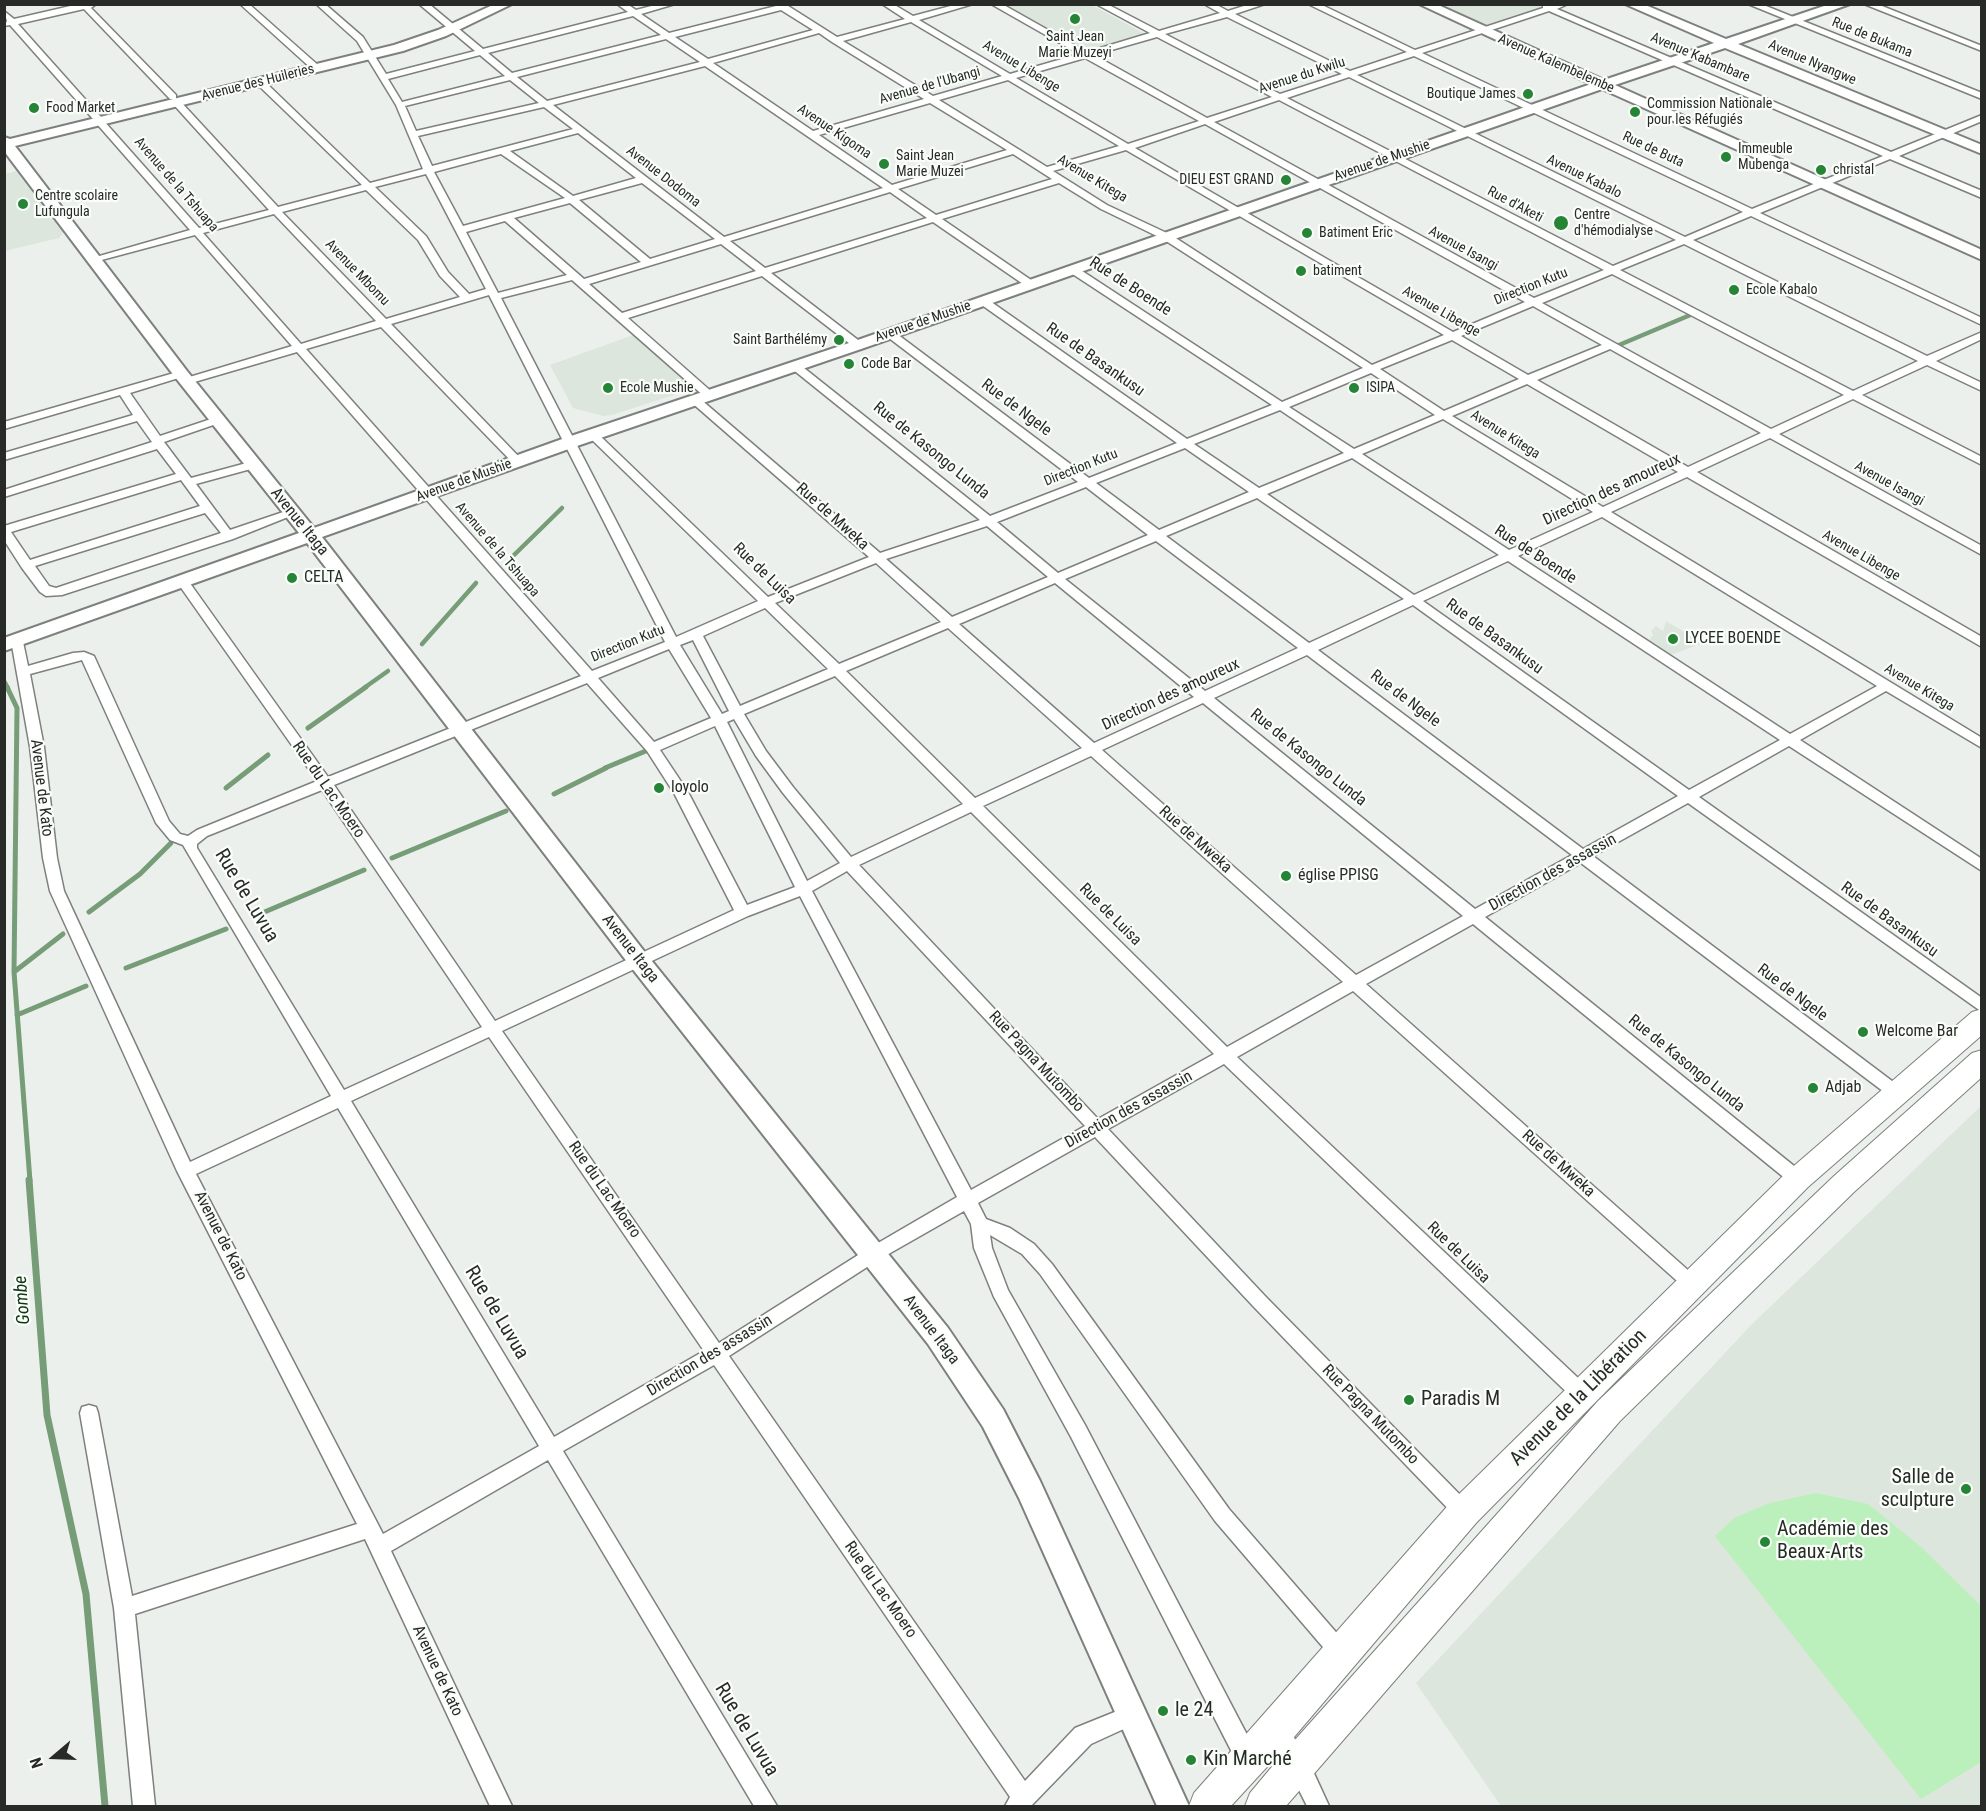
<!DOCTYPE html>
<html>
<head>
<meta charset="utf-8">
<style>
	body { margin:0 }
	#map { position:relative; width:1986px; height:1811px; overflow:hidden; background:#ecf0ec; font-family:"Roboto Condensed",sans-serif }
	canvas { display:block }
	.frame { position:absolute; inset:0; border:6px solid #282a28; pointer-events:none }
	.north { position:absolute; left:24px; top:1727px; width:60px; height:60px; -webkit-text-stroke:4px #f9fef9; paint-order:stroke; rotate:251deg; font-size:16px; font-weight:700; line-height:24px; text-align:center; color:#282a28 }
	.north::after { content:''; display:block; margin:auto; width:21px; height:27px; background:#282a28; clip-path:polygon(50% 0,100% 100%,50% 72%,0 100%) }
</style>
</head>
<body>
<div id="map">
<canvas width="1986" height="1811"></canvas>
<div class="frame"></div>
<div class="north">N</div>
</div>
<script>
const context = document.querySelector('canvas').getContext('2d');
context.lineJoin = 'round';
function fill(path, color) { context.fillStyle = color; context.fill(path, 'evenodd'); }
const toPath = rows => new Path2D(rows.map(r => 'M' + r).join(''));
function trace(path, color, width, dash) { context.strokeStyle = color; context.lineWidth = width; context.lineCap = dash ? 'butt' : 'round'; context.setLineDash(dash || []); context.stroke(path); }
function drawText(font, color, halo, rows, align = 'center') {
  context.font = font + ' "Roboto Condensed",sans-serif'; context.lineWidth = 4.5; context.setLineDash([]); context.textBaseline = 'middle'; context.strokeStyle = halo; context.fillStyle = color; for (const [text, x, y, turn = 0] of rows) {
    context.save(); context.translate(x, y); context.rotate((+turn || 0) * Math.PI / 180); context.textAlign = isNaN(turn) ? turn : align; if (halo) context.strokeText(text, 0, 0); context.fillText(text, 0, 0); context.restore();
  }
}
const built = toPath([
	[1535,4,1542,7,1489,26,1440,5],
	[1004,5,1092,5,1145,34,1086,50],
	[16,171,63,233,59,238,5,251,5,174],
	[636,334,695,388,612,415,603,416,573,408,550,365],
	[1666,621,1703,643,1668,656,1647,643,1653,635,1651,631,1656,626,1663,631],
	[1981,1106,1981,1806,1501,1806,1416,1683,1752,1324]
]);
const green = toPath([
	[1816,1493,1868,1504,1921,1547,1981,1606,1981,1762,1921,1799,1715,1536,1734,1518,1770,1503]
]);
const streamFar2 = toPath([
	[1612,348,1695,313],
	[512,557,562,508],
	[422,644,476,583],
	[4,681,8,688],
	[364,688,388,671]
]);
const streamFar1 = toPath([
	[7,687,17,708,14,972,30,1181],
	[308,728,366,687],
	[605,768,653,748],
	[226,788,268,755],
	[554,794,606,768],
	[392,858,506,811],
	[89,912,140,874,171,843],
	[255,916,364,870],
	[126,968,226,929],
	[14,972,63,934],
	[17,1015,86,986]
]);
const stream = toPath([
	[29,1180,47,1415,86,1594,105,1806]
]);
const street = toPath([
	[96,4,91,8,176,95,176,99,170,99,84,9,18,24,101,117,93,119,10,25,4,26,7,21,4,11,14,19,79,4,96,4],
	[240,4,249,4,319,66,319,70,313,70,240,4],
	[316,4,325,4,363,37,386,74,475,51,419,4,429,4,483,49,628,12,617,4,627,4,636,10,659,4,675,4,641,14,669,33,776,6,774,4,785,4,837,37,905,19,882,4,893,4,913,16,958,4,973,4,919,20,1010,74,1079,54,991,4,1002,4,1087,52,1150,33,1096,4,1107,4,1159,31,1220,13,1204,4,1215,4,1228,11,1250,4,1265,4,1235,14,1350,71,1407,52,1308,4,1320,4,1415,50,1543,8,1543,5,1568,4,1557,9,1891,152,1982,115,1982,121,1899,156,1982,191,1982,198,1890,159,1760,213,1982,318,1982,325,1751,216,1693,240,1927,356,1982,332,1982,339,1936,361,1982,383,1982,391,1927,365,1862,395,1982,457,1982,465,1853,399,1779,434,1982,546,1982,555,1770,438,1697,472,1982,637,1982,647,1687,477,1611,512,1982,738,1982,748,1886,691,1800,740,1982,859,1982,871,1789,746,1699,797,1982,998,1982,1012,1688,803,1593,856,1904,1090,1906,1094,1904,1098,1898,1100,1892,1098,1581,863,1485,917,1804,1174,1807,1179,1804,1184,1798,1186,1792,1184,1473,924,1366,984,1698,1279,1701,1284,1698,1289,1692,1292,1686,1289,1353,991,1237,1057,1593,1392,1595,1398,1593,1404,1586,1406,1579,1404,1224,1064,1108,1129,1265,1296,1471,1506,1474,1512,1471,1518,1464,1521,1457,1518,1253,1306,1095,1137,978,1203,986,1219,1010,1228,1034,1244,1052,1264,1229,1509,1348,1646,1351,1653,1348,1660,1341,1663,1334,1660,1215,1521,1040,1274,1022,1254,990,1235,992,1248,1008,1290,1085,1425,1256,1752,1259,1760,1256,1768,1248,1771,1240,1768,1071,1437,994,1297,974,1248,971,1224,964,1211,878,1260,729,1356,1025,1781,1075,1728,1132,1705,1139,1708,1143,1715,1139,1722,1091,1744,1031,1806,1005,1806,1010,1797,714,1365,563,1451,777,1806,754,1806,548,1460,391,1551,512,1806,490,1806,365,1539,135,1614,155,1806,133,1806,114,1608,80,1413,82,1407,89,1405,96,1407,98,1413,132,1596,357,1524,177,1171,50,891,43,858,30,747,11,640,17,636,22,637,28,666,73,653,84,652,94,656,169,821,180,834,188,836,197,830,317,781,177,582,179,579,187,579,328,777,581,676,297,352,191,383,183,383,183,379,292,346,195,235,94,262,89,259,190,230,97,124,97,120,103,120,199,228,269,210,174,105,174,101,180,101,278,207,362,185,258,85,258,81,264,81,370,183,423,169,396,105,357,41,316,4],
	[781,10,813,30,708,59,675,37,781,10],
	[1549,11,1883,156,1752,209,1422,53,1549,11],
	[633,16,661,35,512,73,488,53,633,16],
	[1227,17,1342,74,1280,94,1165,34,1227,17],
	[911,22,1002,76,933,96,843,41,911,22],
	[819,33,832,42,924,99,813,131,713,63,819,33],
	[1157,37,1272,97,1207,118,1094,55,1157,37],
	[666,39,700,62,547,101,517,77,666,39],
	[480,55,505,76,402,102,388,79,480,55],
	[1414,56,1743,212,1685,237,1357,75,1414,56],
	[1085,58,1199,121,1128,144,1016,78,1085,58],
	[705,66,883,188,724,237,553,105,705,66],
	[1349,77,1676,240,1613,266,1287,98,1349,77],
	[510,80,539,103,416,131,405,106,510,80],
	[1008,80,1119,146,1047,167,939,100,1008,80],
	[1279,100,1604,270,1534,298,1214,122,1279,100],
	[930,103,1007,150,892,185,819,135,930,103],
	[544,107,573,129,432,166,418,136,544,107],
	[1205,124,1525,302,1453,332,1135,148,1205,124],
	[578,133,636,178,573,196,510,151,578,133],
	[1126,150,1444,335,1372,365,1171,235,1107,205,1053,171,1126,150],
	[501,154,565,198,463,226,434,172,501,154],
	[1013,154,1052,179,936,215,898,189,1013,154],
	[426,174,486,289,469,294,448,272,426,236,375,187,426,174],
	[642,183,715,239,650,259,579,200,642,183],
	[1059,183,1101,209,1163,239,1363,368,1282,402,1076,267,1068,267,1068,271,1272,405,1187,439,987,299,979,299,979,303,1177,443,1089,478,893,331,885,331,885,335,1078,482,990,516,799,364,791,364,791,368,980,520,880,553,699,398,691,398,691,402,869,557,768,597,597,433,589,433,589,437,758,601,676,637,501,298,572,280,705,397,709,398,715,395,713,393,628,318,762,276,854,347,862,347,862,343,771,273,933,222,1026,286,1034,286,1034,282,942,219,1059,183],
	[366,190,418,240,440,276,460,297,386,319,282,212,366,190],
	[890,192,927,218,765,268,730,241,890,192],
	[570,203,641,262,584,279,514,218,570,203],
	[274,214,376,321,301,344,203,233,274,214],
	[505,221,567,275,498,293,466,232,505,221],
	[721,244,756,271,622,313,589,284,721,244],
	[1684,244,1918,361,1853,391,1620,270,1684,244],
	[1612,274,1844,395,1771,429,1542,303,1612,274],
	[489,295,665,642,592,671,306,349,381,327,514,464,522,464,522,460,391,324,489,295],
	[1533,306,1602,345,1528,375,1461,336,1533,306],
	[1452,340,1519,379,1444,411,1380,369,1452,340],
	[1610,349,1761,433,1688,467,1537,380,1610,349],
	[1371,373,1435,415,1354,449,1289,407,1371,373],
	[1527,384,1678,472,1603,507,1452,416,1527,384],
	[1280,410,1344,453,1259,488,1194,444,1280,410],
	[1443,419,1593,512,1509,550,1362,454,1443,419],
	[1185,448,1249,492,1159,530,1096,483,1185,448],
	[1352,458,1499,555,1414,595,1267,494,1352,458],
	[1086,487,1148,535,1058,573,997,522,1086,487],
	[1257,498,1404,599,1309,643,1166,536,1257,498],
	[1602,517,1877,686,1790,734,1518,556,1602,517],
	[987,526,1048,577,952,617,886,559,987,526],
	[1156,541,1298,648,1205,691,1065,579,1156,541],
	[1508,561,1780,740,1689,790,1423,601,1508,561],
	[876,563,941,622,839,664,775,603,876,563],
	[1055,583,1194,697,1094,743,959,624,1055,583],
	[1413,605,1678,796,1583,849,1318,650,1413,605],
	[765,608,828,669,740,706,703,636,765,608],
	[948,628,1082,748,975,798,846,671,948,628],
	[693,640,729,711,722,714,680,645,693,640],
	[669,649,711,718,654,742,598,678,669,649],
	[1307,655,1572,855,1475,909,1214,698,1307,655],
	[82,660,156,823,170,840,183,845,331,1096,190,1162,64,891,57,858,44,747,30,674,82,660],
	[835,676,963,804,851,857,793,787,766,751,744,714,835,676],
	[587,683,647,751,674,793,734,910,495,1021,334,785,587,683],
	[1203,703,1463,916,1356,975,1102,750,1203,703],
	[734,719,756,756,783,793,840,863,807,881,727,722,734,719],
	[715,726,795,887,747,905,688,792,660,750,715,726],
	[1091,756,1343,982,1227,1047,983,806,1091,756],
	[322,790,482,1027,344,1090,197,848,197,844,207,836,322,790],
	[971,812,1214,1054,1098,1119,859,865,971,812],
	[847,871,1085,1126,971,1190,812,891,847,871],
	[800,896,957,1197,866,1250,719,1343,502,1031,748,916,800,896],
	[489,1037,704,1351,554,1437,351,1101,489,1037],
	[338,1108,539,1446,383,1534,196,1174,338,1108],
	[1748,4,1761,4,1982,93,1982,99,1748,4],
	[1864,4,1877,4,1982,46,1982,51,1864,4],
	[181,371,186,374,185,376,130,393,160,436,214,418,222,418,222,422,164,442,191,478,254,461,258,463,258,467,196,484,230,530,292,509,298,513,233,539,62,595,46,596,40,592,22,568,4,540,4,526,176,474,157,449,4,497,4,490,152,442,137,421,4,460,4,453,133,415,120,395,4,429,4,422,181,371],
	[181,480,200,506,30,560,11,532,181,480],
	[205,513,221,533,56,588,49,586,35,566,205,513],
	[1276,1719,1284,1722,1306,1756,1329,1806,1307,1806,1290,1772,1265,1730,1268,1722,1276,1719]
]);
const secondary = toPath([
	[495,4,512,4,446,36,403,51,15,146,187,371,314,528,565,438,852,342,1591,84,1419,4,1436,4,1604,80,1714,43,1625,4,1643,4,1726,39,1830,4,1850,4,1738,44,1982,145,1982,154,1725,48,1615,85,1982,250,1982,260,1602,89,864,348,577,446,322,537,647,955,948,1328,1003,1409,1040,1481,1189,1806,1157,1806,1019,1498,983,1427,928,1344,631,967,307,543,4,651,4,638,299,533,175,377,4,151,4,137,10,139,394,45,438,30,495,4]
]);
const primary = toPath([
	[1982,1009,1982,1035,1808,1187,1476,1523,1289,1743,1231,1806,1189,1806,1194,1793,1452,1501,1788,1171,1972,1012,1982,1009],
	[1982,1050,1982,1077,1854,1192,1620,1421,1286,1806,1245,1806,1250,1793,1285,1751,1598,1401,1834,1176,1972,1053,1982,1050]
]);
const markers = [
	[1075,19,6,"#268436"],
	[1528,94,6,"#268436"],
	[34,108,6,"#268436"],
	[1635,112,6,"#268436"],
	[1726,157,6,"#268436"],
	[884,164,6,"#268436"],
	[1821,170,6,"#268436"],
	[1286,180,6,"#268436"],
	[23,204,6,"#268436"],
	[1561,223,8,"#268436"],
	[1307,233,6,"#268436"],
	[1301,271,6,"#268436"],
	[1734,290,6,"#268436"],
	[839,340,6,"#268436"],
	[849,364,6,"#268436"],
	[608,388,6,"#268436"],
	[1354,388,6,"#268436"],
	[292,578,6,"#268436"],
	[1673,639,6,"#268436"],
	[659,788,6,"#268436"],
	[1286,876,6,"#268436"],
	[1863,1032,6,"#268436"],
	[1813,1088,6,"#268436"],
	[1409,1400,6,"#268436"],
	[1966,1489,6,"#268436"],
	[1765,1542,6,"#268436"],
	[1163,1711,6,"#268436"],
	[1191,1760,6,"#268436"]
];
const farPoinames = [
	["Saint Jean",1075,37,"center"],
	["Marie Muzeyi",1075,53,"center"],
	["Boutique James",1516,94,"right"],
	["Commission Nationale",1647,104],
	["pour les Réfugiés",1647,120],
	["Food Market",46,108],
	["Immeuble",1738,149],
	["Mubenga",1738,165],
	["Saint Jean",896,156],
	["Marie Muzei",896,172],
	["christal",1833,170],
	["DIEU EST GRAND",1274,180,"right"],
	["Centre scolaire",35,196],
	["Lufungula",35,212],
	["Centre",1574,215],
	["d'hémodialyse",1574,231],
	["Batiment Eric",1319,233],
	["batiment",1313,271],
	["Ecole Kabalo",1746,290],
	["Saint Barthélémy",827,340,"right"],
	["Code Bar",861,364],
	["Ecole Mushie",620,388],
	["ISIPA",1366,388]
];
const farStreetnames = [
	["Rue de Bukama",1872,38,22],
	["Avenue Kabambare",1700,58,23],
	["Avenue Nyangwe",1812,63,23],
	["Avenue Kalembelembe",1556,64,24],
	["Avenue Libenge",1021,67,31],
	["Avenue du Kwilu",1302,76,-18],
	["Avenue des Huileries",258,83,-14],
	["Avenue de l'Ubangi",930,86,-16],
	["Avenue Kigoma",834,132,34],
	["Rue de Buta",1653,150,25],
	["Avenue de Mushie",1382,161,-19],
	["Avenue Dodoma",663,177,38],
	["Avenue Kabalo",1584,177,26],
	["Avenue Kitega",1092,179,31],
	["Avenue de la Tshuapa",176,185,49],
	["Rue d'Aketi",1515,205,28],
	["Avenue Isangi",1463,249,29],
	["Avenue Mbomu",357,273,46],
	["Direction Kutu",1531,287,-22],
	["Avenue Libenge",1441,312,30],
	["Avenue de Mushie",923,322,-19],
	["Avenue Kitega",1505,435,32],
	["Direction Kutu",1081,468,-22],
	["Avenue de Mushie",464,481,-20],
	["Avenue Isangi",1889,484,29],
	["Avenue de la Tshuapa",497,550,49],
	["Avenue Libenge",1861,556,30],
	["Direction Kutu",628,644,-22],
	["Avenue Kitega",1919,688,31]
];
const streetNames = [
	["Rue de Boende",1130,287,33],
	["Rue de Basankusu",1095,360,35],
	["Rue de Ngele",1016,408,37],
	["Rue de Kasongo Lunda",931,451,39],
	["Direction des amoureux",1612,490,-25],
	["Rue de Mweka",832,517,42],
	["Avenue Itaga",299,522,51],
	["Rue de Boende",1535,555,33],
	["Rue de Luisa",764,574,44],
	["Rue de Basankusu",1494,637,36],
	["Direction des amoureux",1171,695,-25],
	["Rue de Ngele",1405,699,37],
	["Rue de Kasongo Lunda",1308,758,39],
	["Avenue de Kato",41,788,83],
	["Rue du Lac Moero",328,790,55],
	["Rue de Mweka",1195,840,42],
	["Direction des assassin",1553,873,-29],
	["Rue de Luisa",1110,915,45],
	["Rue de Basankusu",1889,920,36],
	["Avenue Itaga",630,949,52],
	["Rue de Ngele",1792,993,37],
	["Rue Pagna Mutombo",1036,1062,47],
	["Rue de Kasongo Lunda",1686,1064,39],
	["Direction des assassin",1129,1110,-29],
	["Rue de Mweka",1558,1164,42],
	["Rue du Lac Moero",604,1190,55],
	["Avenue de Kato",220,1236,63],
	["Rue de Luisa",1458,1253,44],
	["Avenue Itaga",931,1330,53],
	["Direction des assassin",710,1356,-31],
	["Rue Pagna Mutombo",1370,1415,46],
	["Rue du Lac Moero",880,1590,55],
	["Avenue de Kato",437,1671,65]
];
const poiNames = [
	["CELTA",304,578],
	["LYCEE BOENDE",1685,639],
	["loyolo",671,788],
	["église PPISG",1298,876],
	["Welcome Bar",1875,1032],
	["Adjab",1825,1088]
];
const waterNames = [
	["Gombe",23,1300,-94]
];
const nearStreetnames = [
	["Rue de Luvua",246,896,59],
	["Rue de Luvua",496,1313,59],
	["Avenue de la Libération",1579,1398,-45],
	["Rue de Luvua",746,1730,59]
];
const nearPoinames = [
	["Paradis M",1421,1400],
	["Salle de",1954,1478,"right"],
	["sculpture",1954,1501,"right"],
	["Académie des",1777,1530],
	["Beaux-Arts",1777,1553],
	["le 24",1175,1711],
	["Kin Marché",1203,1760]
];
fill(built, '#dce6dc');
fill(green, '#bbf0bd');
trace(streamFar2, '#779d78', 4.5);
trace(streamFar1, '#779d78', 5);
trace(stream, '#779d78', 7);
trace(street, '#7d817d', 3);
trace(secondary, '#7d817d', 4);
trace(primary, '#7d817d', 2);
fill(street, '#fff');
fill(secondary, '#fff');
fill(primary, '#fff');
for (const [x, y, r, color] of markers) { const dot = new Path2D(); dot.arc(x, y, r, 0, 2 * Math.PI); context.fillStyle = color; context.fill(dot); trace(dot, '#f9fef9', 2); }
drawText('14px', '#282a28', '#f9fef9', farPoinames, 'left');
drawText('14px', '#282a28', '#f9fef9', farStreetnames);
drawText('16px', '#282a28', '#f9fef9', streetNames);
drawText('16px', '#282a28', '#f9fef9', poiNames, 'left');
drawText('italic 18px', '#0d3413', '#f9fef9', waterNames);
drawText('20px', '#282a28', '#f9fef9', nearStreetnames);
drawText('20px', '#282a28', '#f9fef9', nearPoinames, 'left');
</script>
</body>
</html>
